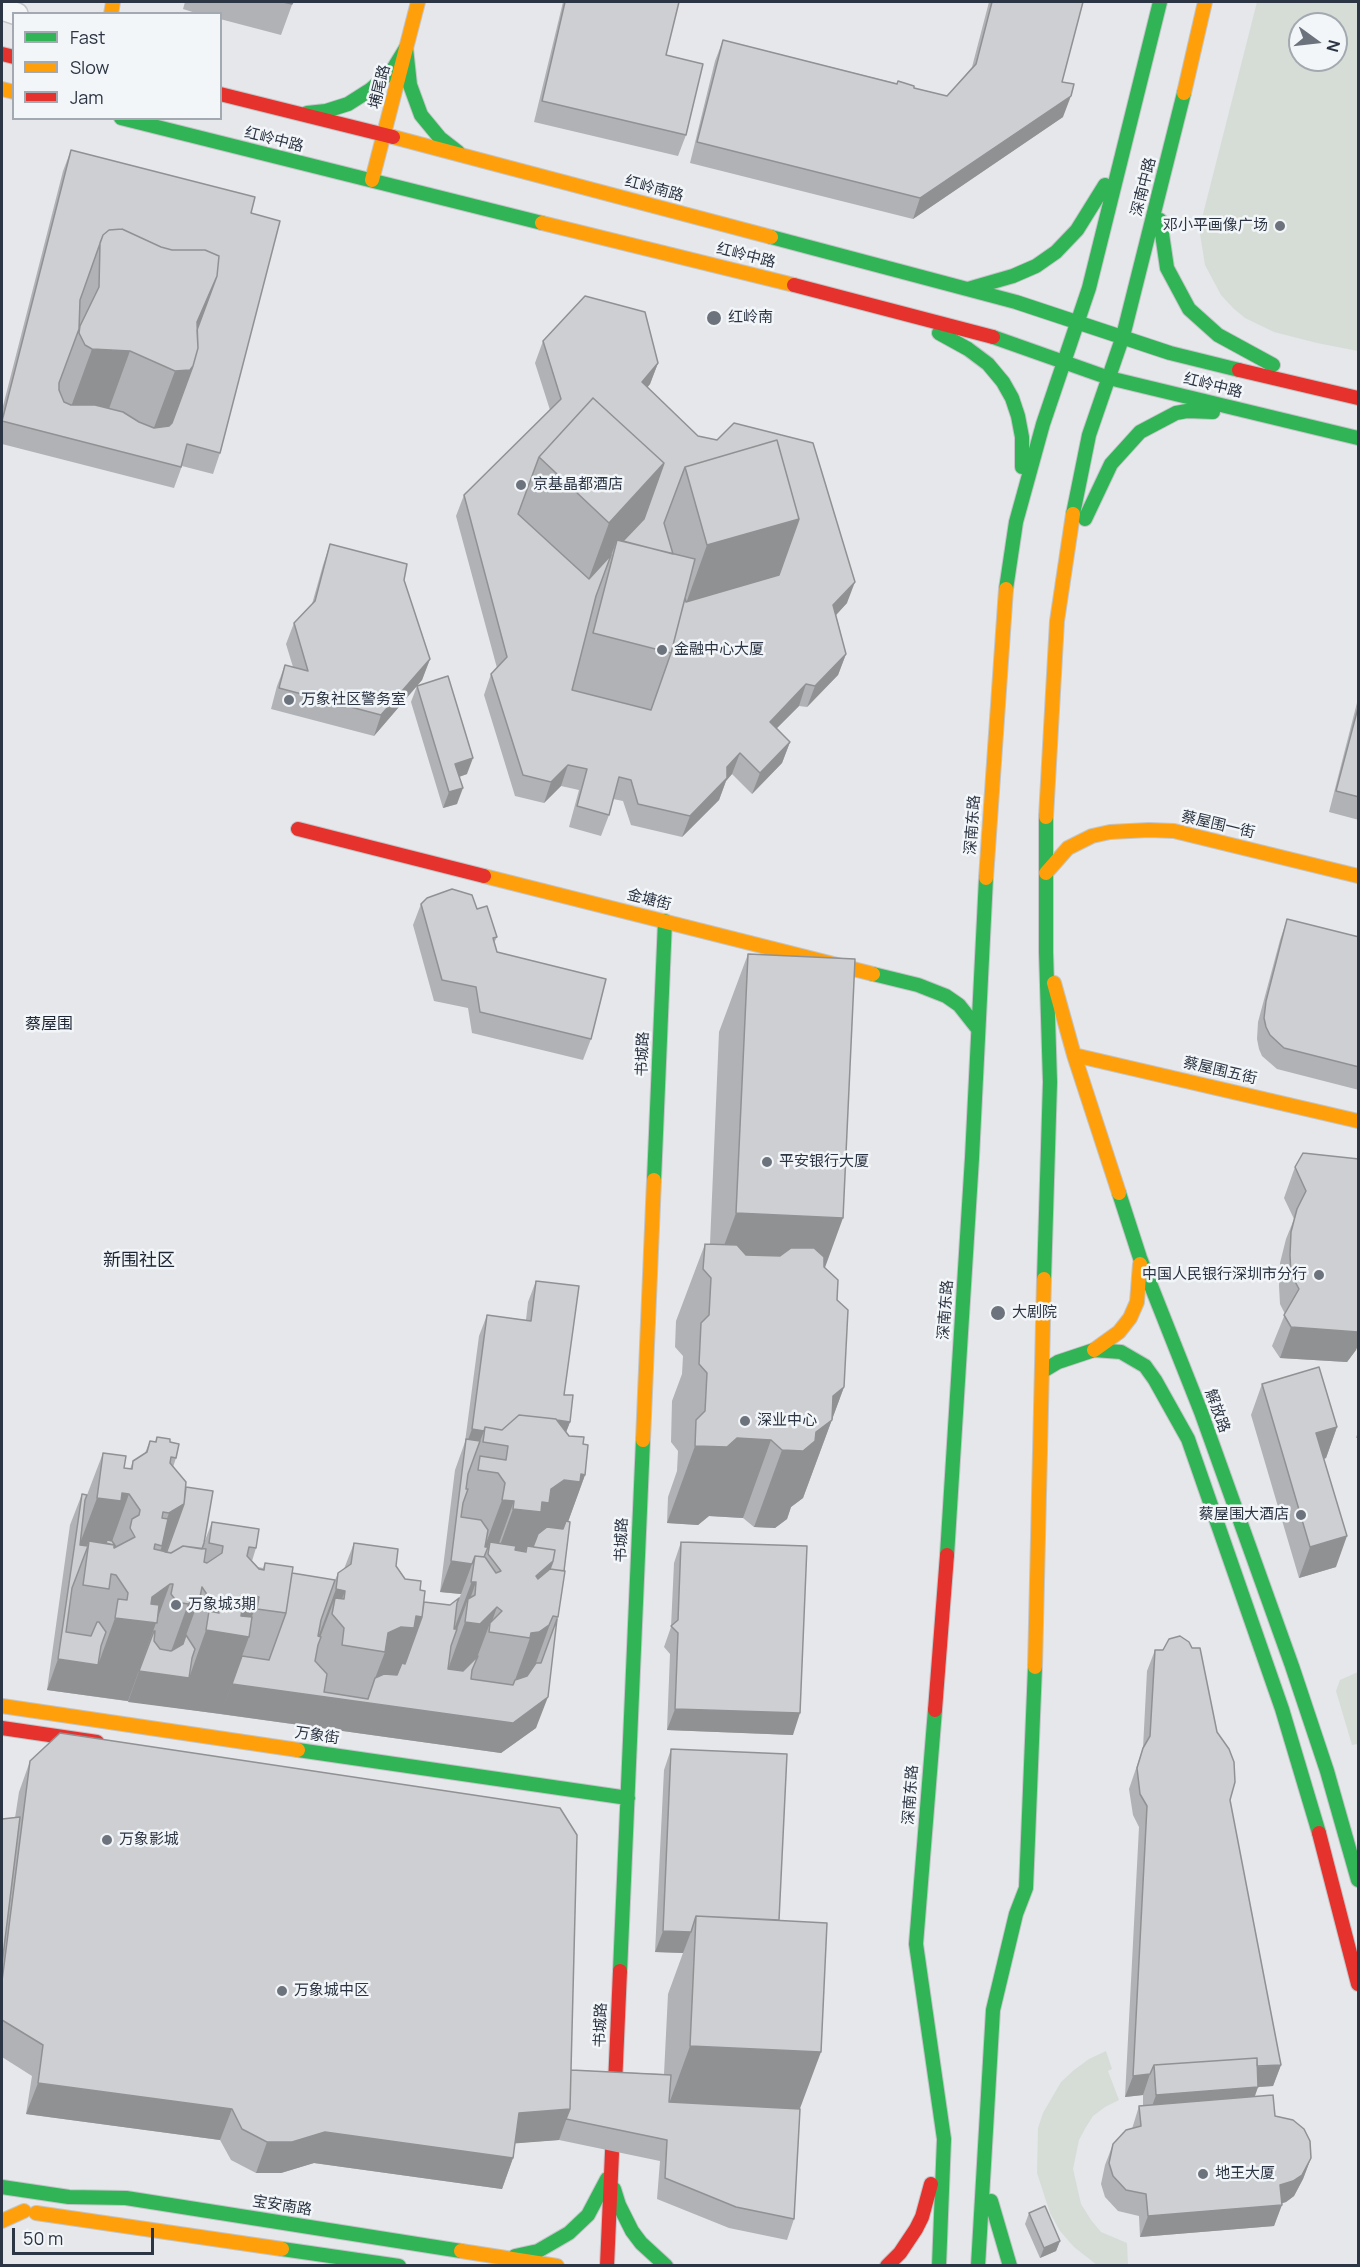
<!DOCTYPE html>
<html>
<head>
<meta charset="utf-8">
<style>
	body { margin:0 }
	#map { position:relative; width:1360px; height:2267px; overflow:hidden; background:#e5e7ea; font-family:Manrope,sans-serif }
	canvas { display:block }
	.frame { position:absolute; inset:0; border:3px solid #2c3543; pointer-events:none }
	.legend { position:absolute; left:12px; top:12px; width:210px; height:108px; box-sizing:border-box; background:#f3f6f8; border:2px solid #a3a9b0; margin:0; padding:8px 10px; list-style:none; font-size:18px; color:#2c3543 }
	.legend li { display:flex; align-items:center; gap:12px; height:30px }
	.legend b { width:30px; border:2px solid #a3a9b0 }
	.north { position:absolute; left:1288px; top:12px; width:60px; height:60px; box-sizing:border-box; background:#f3f6f8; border:2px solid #a3a9b0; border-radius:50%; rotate:105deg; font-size:16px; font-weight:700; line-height:24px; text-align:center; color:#2c3543 }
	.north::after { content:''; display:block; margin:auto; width:21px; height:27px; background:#6d737d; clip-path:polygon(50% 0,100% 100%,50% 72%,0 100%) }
	.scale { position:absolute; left:12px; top:2228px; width:142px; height:27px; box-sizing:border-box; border:3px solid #2c3543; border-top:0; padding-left:8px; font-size:18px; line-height:21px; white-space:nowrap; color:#2c3543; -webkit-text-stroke:4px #f3f6f8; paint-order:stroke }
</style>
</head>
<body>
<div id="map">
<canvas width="1360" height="2267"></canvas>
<div class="frame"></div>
<ul class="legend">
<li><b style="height:8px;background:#30b455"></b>Fast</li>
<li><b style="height:8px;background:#ff9f0a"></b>Slow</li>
<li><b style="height:8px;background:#e5322d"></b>Jam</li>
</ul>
<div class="north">N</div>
<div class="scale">50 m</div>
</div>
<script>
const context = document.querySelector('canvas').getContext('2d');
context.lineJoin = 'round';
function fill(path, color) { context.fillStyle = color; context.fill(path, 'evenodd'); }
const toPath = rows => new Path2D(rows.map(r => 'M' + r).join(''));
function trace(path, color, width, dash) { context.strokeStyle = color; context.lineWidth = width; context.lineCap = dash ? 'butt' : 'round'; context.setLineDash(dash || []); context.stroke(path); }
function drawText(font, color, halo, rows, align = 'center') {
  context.font = font + ' Manrope,"Noto Sans SC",sans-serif'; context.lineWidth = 5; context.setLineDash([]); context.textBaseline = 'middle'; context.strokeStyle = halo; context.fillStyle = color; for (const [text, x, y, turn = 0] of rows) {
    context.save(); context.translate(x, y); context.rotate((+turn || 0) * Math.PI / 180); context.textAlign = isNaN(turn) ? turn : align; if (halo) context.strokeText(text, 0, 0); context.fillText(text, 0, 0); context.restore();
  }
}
const green = toPath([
	[1257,2,1358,2,1358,351,1317,343,1274,332,1245,318,1233,308,1221,295,1205,265,1200,234,1202,218],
	[1300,24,1336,24,1336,60,1300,60],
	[1358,1672,1358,1744,1352,1745,1336,1691,1340,1680],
	[1106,2051,1112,2069,1108,2071,1119,2100,1105,2107,1093,2116,1086,2127,1079,2140,1073,2169,1081,2204,1091,2220,1101,2232,1127,2243,1128,2265,1097,2265,1074,2247,1060,2231,1050,2213,1037,2173,1038,2128,1043,2113,1054,2094,1061,2082,1074,2070,1089,2059]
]);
const street = toPath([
	[2,9,17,14]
]);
const fast = toPath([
	[406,48,410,85,421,115,440,138,458,152],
	[307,113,326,111,348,104,370,90,392,71,406,48],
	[121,118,542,223],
	[1160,220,1167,268,1189,309,1218,335,1273,365],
	[771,237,1016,302,1170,353,1239,370],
	[968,289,1013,276,1036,266,1056,252,1077,230,1105,185],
	[939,333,968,349,988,364,1003,382,1012,398,1018,416,1022,437,1022,467],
	[993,337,1109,378,1358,438],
	[1073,514,1089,435,1123,336,1184,93],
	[1085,519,1111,464,1140,432,1176,413,1187,411,1213,412],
	[1006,589,1016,522,1043,424,1089,288,1160,2],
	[873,974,918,985,946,996,959,1005,978,1029],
	[654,1180,665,921],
	[1119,1193,1140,1258,1201,1412,1292,1666,1327,1771,1358,1880],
	[1044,1279,1050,1082,1046,952,1046,817],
	[1043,1371,1058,1362,1094,1350,1121,1352,1145,1366,1155,1380,1188,1439,1282,1709,1319,1833],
	[947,1555,972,1158,986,878],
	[935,1710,916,1944,944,2139,939,2266],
	[298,1750,628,1798],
	[620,1971,643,1440],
	[2,2187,69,2197,126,2198,461,2251],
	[614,2189,619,2205,632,2231,641,2243,666,2266],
	[991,2201,1010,2266],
	[282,2249,399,2266],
	[515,2256,538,2251,569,2233,588,2215,607,2179],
	[978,2266,993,2010,1016,1914,1026,1888,1035,1667]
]);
const slow = toPath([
	[111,14,113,2],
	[2,89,14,92],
	[1184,93,1205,2],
	[393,137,771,237],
	[372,180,418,2],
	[542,223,794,285],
	[1046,817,1057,621,1073,514],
	[1046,873,1068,848,1092,836,1110,832,1149,830,1174,831,1358,876],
	[484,876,873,974],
	[986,878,1006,589],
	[1054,983,1074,1055,1119,1193],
	[1074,1055,1358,1121],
	[1094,1350,1119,1332,1130,1318,1137,1302,1140,1264],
	[643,1440,654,1180],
	[1035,1667,1044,1279],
	[2,1706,298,1750],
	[36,2213,282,2249],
	[2,2221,24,2211],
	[461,2251,557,2266]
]);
const jam = toPath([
	[2,54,14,57],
	[220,94,393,137],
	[794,285,993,337],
	[1239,370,1358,398],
	[298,829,484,876],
	[935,1710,947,1555],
	[2,1728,97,1742],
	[1319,1833,1358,1984],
	[607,2266,620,1971],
	[887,2266,900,2253,916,2229,922,2217,931,2184]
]);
const wall = toPath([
	[185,2,293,2,281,35,220,19,220,14,199,14,183,9],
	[563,2,679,2,666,55,686,135,678,156,534,122],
	[989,2,1083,2,1062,82,1063,117,913,219,690,163,715,61,723,40,947,96,972,67],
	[71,150,251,213,220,453,213,474,182,466,174,488,2,444,2,410,63,171],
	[543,341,658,363,650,384,647,388,847,603,836,615,846,654,838,675,807,707,799,706,777,728,790,742,782,763,752,794,732,774,726,781,719,800,682,837,631,825,623,801,613,799,609,815,601,836,569,827,579,790,561,786,544,803,515,796,484,695,491,674,497,668,456,516,464,495,550,410,535,363],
	[330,544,404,580,430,659,422,680,417,686,467,774,459,777,457,804,443,808,411,702,417,686,374,736,271,709,277,686,285,665,293,667,286,644,294,623,312,604,323,565],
	[1359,695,1359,820,1329,812],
	[421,904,477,909,497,937,494,943,497,952,591,1039,583,1060,472,1033,468,1008,434,1001,413,925],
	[1287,919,1359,937,1359,1090,1277,1069,1262,1056,1259,1049,1257,1039,1258,1022,1280,940],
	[748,954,825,1268,837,1300,844,1387,803,1498,791,1507,787,1519,775,1528,754,1527,743,1518,709,1516,698,1525,667,1523,668,1497,677,1471,678,1451,671,1442,672,1401,682,1374,683,1356,675,1347,676,1321,705,1244,710,1244,719,1032],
	[1359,1159,1359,1342,1356,1350,1347,1362,1280,1358,1272,1346,1285,1314,1280,1304,1279,1286,1280,1263,1286,1239,1294,1219,1284,1198,1295,1167],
	[536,1281,564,1395,570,1422,566,1432,569,1436,583,1444,585,1475,568,1522,558,1617,536,1728,501,1753,47,1690,70,1525,82,1494,87,1495,103,1453,124,1468,130,1469,133,1461,145,1453,150,1441,155,1442,157,1437,170,1442,176,1458,173,1467,186,1487,204,1543,212,1522,256,1548,252,1561,258,1567,263,1568,265,1563,292,1573,335,1580,338,1573,344,1569,354,1543,396,1566,405,1579,420,1590,424,1602,450,1605,459,1598,461,1594,440,1592,455,1470,465,1442,479,1336,487,1315,526,1320,528,1302],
	[1262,1384,1337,1427,1326,1458,1324,1459,1336,1567,1299,1578,1251,1415],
	[1359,1428,1359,1438,1356,1438],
	[681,1542,793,1735,667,1730,670,1654,664,1647,671,1627,674,1563],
	[1155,1650,1230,1800,1281,2065,1273,2086,1258,2087,1255,2096,1275,2116,1311,2158,1303,2179,1294,2196,1286,2202,1282,2203,1274,2226,1140,2237,1139,2216,1118,2211,1105,2197,1101,2184,1105,2165,1113,2144,1132,2129,1139,2106,1143,2105,1143,2095,1125,2097,1139,1827,1133,1815,1129,1789,1143,1748,1147,1671],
	[671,1749,779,1920,800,2109,794,2219,787,2240,729,2228,657,2199,660,2161,559,2140,515,2143,513,2158,502,2189,314,2163,281,2173,256,2173,231,2160,220,2140,26,2114,32,2076,2,2057,2,1819,15,1818,19,1792,30,1761,571,2070,664,2074,668,1994,683,1953,655,1952,664,1770],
	[1029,2213,1060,2241,1056,2251,1040,2258,1025,2224]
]);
const shadedWall = toPath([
	[1071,96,1063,117,913,219,920,198],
	[217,276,189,354,193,366,165,444,146,449,175,371],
	[92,349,130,351,102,428,64,426],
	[658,363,650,384,634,403,642,382],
	[664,463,636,540,609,570,617,540,603,576,581,600,609,523],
	[799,519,771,596,679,623,707,545],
	[855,582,847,603,826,626,833,605],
	[846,654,838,675,807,707,815,686],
	[430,659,422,680,374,736,381,715],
	[806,684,799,706,762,743,770,722],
	[790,742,782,763,752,794,760,773],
	[740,753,732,774,726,781,719,800,682,837,690,816,727,767],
	[473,758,467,774,450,780,455,764],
	[568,765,561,786,544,803,551,782],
	[463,788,457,804,443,808,449,792],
	[736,1213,843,1218,815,1295,711,1281],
	[1291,1327,1359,1331,1359,1342,1356,1350,1347,1362,1280,1358],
	[844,1387,803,1498,791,1507,787,1519,775,1528,754,1527,782,1450,816,1432,833,1396],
	[557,1420,570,1422,562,1443],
	[1337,1427,1326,1458,1305,1464,1316,1433],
	[472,1429,484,1431,476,1452,465,1448],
	[737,1438,771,1440,743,1518,709,1516,698,1525,667,1523,695,1446],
	[581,1474,585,1475,557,1552,527,1546,511,1590,501,1571,494,1562,513,1509,542,1502,552,1482,564,1480],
	[122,1493,129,1494,101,1572,89,1541,76,1576,71,1567,97,1498],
	[502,1500,514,1501,493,1560,490,1542,475,1582,476,1582,467,1608,468,1599,446,1660,443,1659],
	[184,1504,155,1581,147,1587,162,1546,158,1545,169,1513],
	[1347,1536,1336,1567,1299,1578,1310,1547],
	[451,1561,472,1564,461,1594,440,1592],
	[553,1561,553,1616,525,1693,504,1711,530,1638,536,1576],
	[170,1584,128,1701,47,1690,58,1659,98,1665,115,1618,152,1597],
	[336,1589,345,1591,335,1618,335,1598,309,1667,307,1667],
	[493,1592,499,1593,492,1612,497,1607,489,1630,490,1623,466,1687,451,1701,437,1700,465,1622,478,1624,479,1620,484,1617],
	[255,1596,259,1597,245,1636,249,1637,221,1714,128,1702,139,1671,163,1674,188,1604,200,1597,172,1674,189,1678,206,1630,242,1608],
	[416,1616,422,1617,394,1694,548,1697,536,1728,501,1753,221,1714,232,1684,366,1702,385,1652,388,1626],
	[675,1709,800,1713,793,1735,667,1730],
	[663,1931,691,1932,683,1953,655,1952],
	[690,2046,821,2052,792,2130,662,2123],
	[1281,2065,1273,2086,1258,2087,1247,2117,1145,2126,1156,2095,1154,2074],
	[1150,2074,1143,2095,1125,2097,1133,2076],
	[38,2083,232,2109,220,2140,26,2114],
	[570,2109,559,2140,508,2144,519,2113],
	[325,2132,513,2158,502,2189,314,2163,281,2173,256,2173,267,2142],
	[1311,2158,1303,2179,1294,2196,1286,2202,1273,2206,1280,2185],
	[1282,2205,1274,2226,1140,2237,1148,2216],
	[1060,2241,1056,2251,1040,2258,1044,2248]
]);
const building = toPath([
	[283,2,293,2,292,4,283,2],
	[565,2,679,2,666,55,703,64,686,135,542,101,565,2],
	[992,2,1083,2,1062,82,1074,84,1071,96,920,198,697,142,723,40,897,84,898,81,914,86,914,88,947,96,976,64,992,2],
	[71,150,255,197,251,213,280,221,220,453,187,444,181,467,2,421,71,150],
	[122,229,161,247,172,250,205,250,219,256,217,276,197,330,198,348,193,366,172,423,169,426,154,428,139,422,123,412,95,405,71,405,64,402,59,390,59,383,79,329,80,300,103,235,109,230,122,229],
	[122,229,161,247,172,250,205,250,219,256,217,276,197,322,198,348,193,366,190,370,175,371,130,351,92,349,85,345,79,333,80,326,99,287,100,243,103,235,109,230,122,229],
	[585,296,645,312,658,363,642,382,698,436,717,440,734,423,813,443,855,582,833,605,846,654,815,686,806,684,770,722,790,742,760,773,740,753,727,767,727,778,690,816,638,804,631,780,619,777,609,815,577,806,587,769,568,765,551,782,523,775,491,674,507,657,464,495,561,399,543,341,585,296],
	[593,398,664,463,644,519,623,541,673,554,664,523,685,467,777,440,799,519,779,575,686,602,685,598,671,653,651,710,572,690,596,596,611,555,589,579,518,514,539,457,593,398],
	[593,398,664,463,609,523,539,457,593,398],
	[777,440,799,519,707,545,685,467,777,440],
	[617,540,695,559,671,653,593,633,617,540],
	[330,544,407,564,404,580,430,659,381,715,279,688,285,665,308,671,294,623,315,601,330,544],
	[448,676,473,758,455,764,463,788,449,792,417,686,448,676],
	[1359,704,1359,797,1336,791,1359,704],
	[452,889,472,895,477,909,487,906,497,937,493,938,497,952,606,979,591,1039,480,1012,476,987,442,980,421,904,427,898,452,889],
	[1287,919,1359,937,1359,1067,1284,1048,1270,1035,1266,1027,1264,1018,1266,1001,1287,919],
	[748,954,855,959,843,1218,736,1213,748,954],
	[1303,1153,1359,1159,1358,1332,1291,1327,1284,1315,1299,1289,1291,1274,1290,1255,1291,1232,1297,1209,1306,1191,1295,1167,1303,1153],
	[705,1244,737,1245,746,1255,780,1256,791,1248,814,1248,824,1257,824,1267,838,1280,837,1300,848,1310,844,1387,833,1396,832,1420,816,1432,815,1441,803,1451,782,1450,771,1440,737,1438,727,1447,695,1446,696,1420,705,1411,707,1373,699,1364,701,1323,709,1315,711,1278,703,1269,705,1244],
	[536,1281,579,1286,564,1395,573,1395,570,1422,557,1420,556,1419,519,1415,502,1430,485,1427,484,1431,472,1429,487,1315,531,1321,536,1281],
	[1319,1367,1337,1427,1316,1433,1347,1536,1310,1547,1262,1384,1319,1367],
	[519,1415,556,1419,569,1436,584,1437,583,1444,588,1445,585,1475,581,1474,580,1482,564,1480,551,1489,549,1503,542,1502,541,1512,513,1509,514,1501,502,1500,505,1483,498,1473,478,1470,480,1456,506,1460,508,1446,483,1442,485,1427,502,1430,519,1415],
	[157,1437,170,1439,170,1442,179,1444,176,1458,171,1457,170,1463,186,1482,184,1504,169,1513,163,1512,162,1518,168,1519,162,1546,155,1544,154,1549,171,1553,183,1546,206,1549,204,1562,207,1563,222,1553,223,1546,209,1543,212,1522,259,1529,256,1548,249,1547,247,1556,259,1569,264,1570,265,1563,293,1567,286,1613,257,1609,259,1597,255,1596,242,1608,241,1616,252,1617,249,1637,206,1630,209,1611,219,1613,202,1587,200,1597,188,1604,177,1602,171,1594,173,1584,170,1584,152,1597,151,1604,159,1605,157,1623,115,1618,118,1599,127,1600,128,1593,116,1575,111,1574,109,1589,83,1585,89,1541,114,1545,114,1548,135,1537,130,1528,132,1519,139,1515,140,1510,129,1494,122,1493,121,1501,97,1498,103,1453,126,1456,124,1468,132,1469,133,1461,147,1452,150,1441,156,1442,157,1437],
	[466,1439,480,1441,468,1474,466,1489,468,1489,463,1503,461,1517,481,1520,488,1530,485,1547,488,1547,484,1557,475,1556,472,1564,451,1561,466,1439],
	[186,1487,213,1491,204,1543,202,1549,183,1546,171,1553,165,1552,167,1551,184,1504,186,1487],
	[82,1494,87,1495,85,1500,80,1545,88,1546,72,1588,66,1632,91,1636,97,1622,99,1622,106,1632,101,1646,98,1665,58,1659,82,1494],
	[566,1521,570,1522,564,1571,550,1569,553,1561,555,1550,533,1547,538,1534,547,1527,563,1529,566,1521],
	[107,1540,112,1541,116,1547,114,1548,114,1545,106,1543,107,1540],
	[490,1542,516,1546,515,1550,526,1552,527,1546,555,1550,553,1561,536,1576,538,1579,550,1569,565,1571,558,1617,553,1616,549,1625,539,1632,531,1633,530,1638,489,1632,490,1623,502,1611,497,1607,480,1624,465,1622,468,1599,475,1595,476,1582,471,1582,475,1556,485,1557,496,1573,501,1571,488,1554,490,1542],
	[681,1542,807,1546,800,1713,675,1709,678,1633,671,1626,678,1620,681,1542],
	[354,1543,398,1549,396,1566,405,1579,421,1581,420,1590,425,1591,422,1617,416,1616,414,1628,401,1627,388,1633,385,1652,342,1645,344,1628,332,1614,335,1598,344,1599,345,1591,336,1589,338,1573,351,1564,354,1543],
	[292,1573,335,1580,321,1620,318,1636,321,1637,318,1645,315,1661,327,1674,324,1692,368,1699,375,1678,384,1674,397,1675,402,1663,405,1664,422,1617,424,1602,450,1605,459,1598,457,1603,454,1629,457,1629,451,1646,448,1669,463,1671,478,1656,472,1670,471,1679,513,1685,515,1680,527,1676,536,1663,541,1663,557,1619,548,1697,513,1723,232,1684,242,1656,269,1660,286,1613,292,1573],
	[154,1631,155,1631,154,1641,160,1649,171,1651,183,1644,186,1635,195,1649,192,1658,189,1678,139,1671,154,1631],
	[1180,1636,1189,1642,1192,1648,1200,1648,1217,1732,1229,1749,1234,1762,1235,1782,1230,1800,1281,2065,1257,2066,1257,2058,1154,2065,1150,2074,1133,2076,1147,1806,1140,1794,1137,1768,1143,1748,1150,1736,1155,1650,1163,1650,1169,1639,1180,1636],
	[60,1733,560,1808,577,1835,570,2109,519,2113,513,2158,325,2132,292,2142,267,2142,242,2129,232,2109,38,2083,43,2045,2,2020,2,1981,30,1761,60,1733],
	[671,1749,787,1754,779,1920,696,1916,691,1932,663,1931,671,1749],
	[20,1817,2,1964,2,1819,20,1817],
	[696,1916,827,1923,821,2052,690,2046,696,1916],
	[1257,2058,1258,2087,1156,2095,1154,2065,1257,2058],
	[571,2070,671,2075,669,2102,800,2109,794,2219,736,2207,665,2178,667,2140,566,2119,570,2109,571,2070],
	[1273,2095,1275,2116,1293,2120,1304,2129,1310,2141,1311,2158,1302,2175,1293,2181,1280,2185,1282,2205,1148,2216,1146,2194,1126,2190,1113,2176,1109,2163,1113,2144,1126,2130,1141,2126,1139,2106,1273,2095],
	[1045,2206,1060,2241,1044,2248,1029,2213,1045,2206]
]);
const markers = [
	[1280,226,6,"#6d737d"],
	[714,318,8,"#6d737d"],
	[521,485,6,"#6d737d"],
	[662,650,6,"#6d737d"],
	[289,700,6,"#6d737d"],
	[767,1162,6,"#6d737d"],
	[1319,1275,6,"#6d737d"],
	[998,1313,8,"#6d737d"],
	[745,1421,6,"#6d737d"],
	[1301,1515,6,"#6d737d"],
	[176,1605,6,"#6d737d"],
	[107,1840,6,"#6d737d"],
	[282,1991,6,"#6d737d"],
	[1203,2174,6,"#6d737d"]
];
const streetNames = [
	["埔尾路",380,87,-76],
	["红岭中路",274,140,14],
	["深南中路",1144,187,-76],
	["红岭南路",654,189,15],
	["红岭中路",746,256,14],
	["红岭中路",1213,386,14],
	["深南东路",973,825,-86],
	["蔡屋围一街",1218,825,13],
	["金塘街",649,900,14],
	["书城路",643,1054,-88],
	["蔡屋围五街",1220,1071,13],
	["深南东路",946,1310,-86],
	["解放路",1217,1411,70],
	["书城路",622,1540,-88],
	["万象街",317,1736,8],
	["深南东路",911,1795,-86],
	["书城路",601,2025,-88],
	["宝安南路",282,2206,9]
];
const poiNames = [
	["邓小平画像广场",1268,226,"right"],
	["红岭南",728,318],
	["京基晶都酒店",533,485],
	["金融中心大厦",674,650],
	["万象社区警务室",301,700],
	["平安银行大厦",779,1162],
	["中国人民银行深圳市分行",1307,1275,"right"],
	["大剧院",1012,1313],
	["深业中心",757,1421],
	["蔡屋围大酒店",1289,1515,"right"],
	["万象城3期",188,1605],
	["万象影城",119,1840],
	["万象城中区",294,1991],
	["地王大厦",1215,2174]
];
const neighbourhoodNames = [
	["蔡屋围",49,1025]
];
const quarterNames = [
	["新围社区",139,1261]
];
fill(green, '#d6ddd6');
trace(street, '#c3c5c8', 24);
trace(fast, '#c3c5c8', 16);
trace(slow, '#c3c5c8', 16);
trace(jam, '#c3c5c8', 16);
trace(street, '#f4f5f6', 21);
trace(fast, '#30b455', 14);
trace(slow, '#ff9f0a', 14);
trace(jam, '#e5322d', 14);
fill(wall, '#b0b2b5');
fill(shadedWall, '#909193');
fill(building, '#cdcfd2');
trace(building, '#909193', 1.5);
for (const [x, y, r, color] of markers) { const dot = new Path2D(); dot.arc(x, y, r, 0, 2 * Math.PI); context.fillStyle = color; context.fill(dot); trace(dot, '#f3f6f8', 2); }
drawText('15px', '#2c3543', '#f3f6f8', streetNames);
drawText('15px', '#2c3543', '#f3f6f8', poiNames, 'left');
drawText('16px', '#1e2634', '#f3f6f8', neighbourhoodNames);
drawText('18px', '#1e2634', '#f3f6f8', quarterNames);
</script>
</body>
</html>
